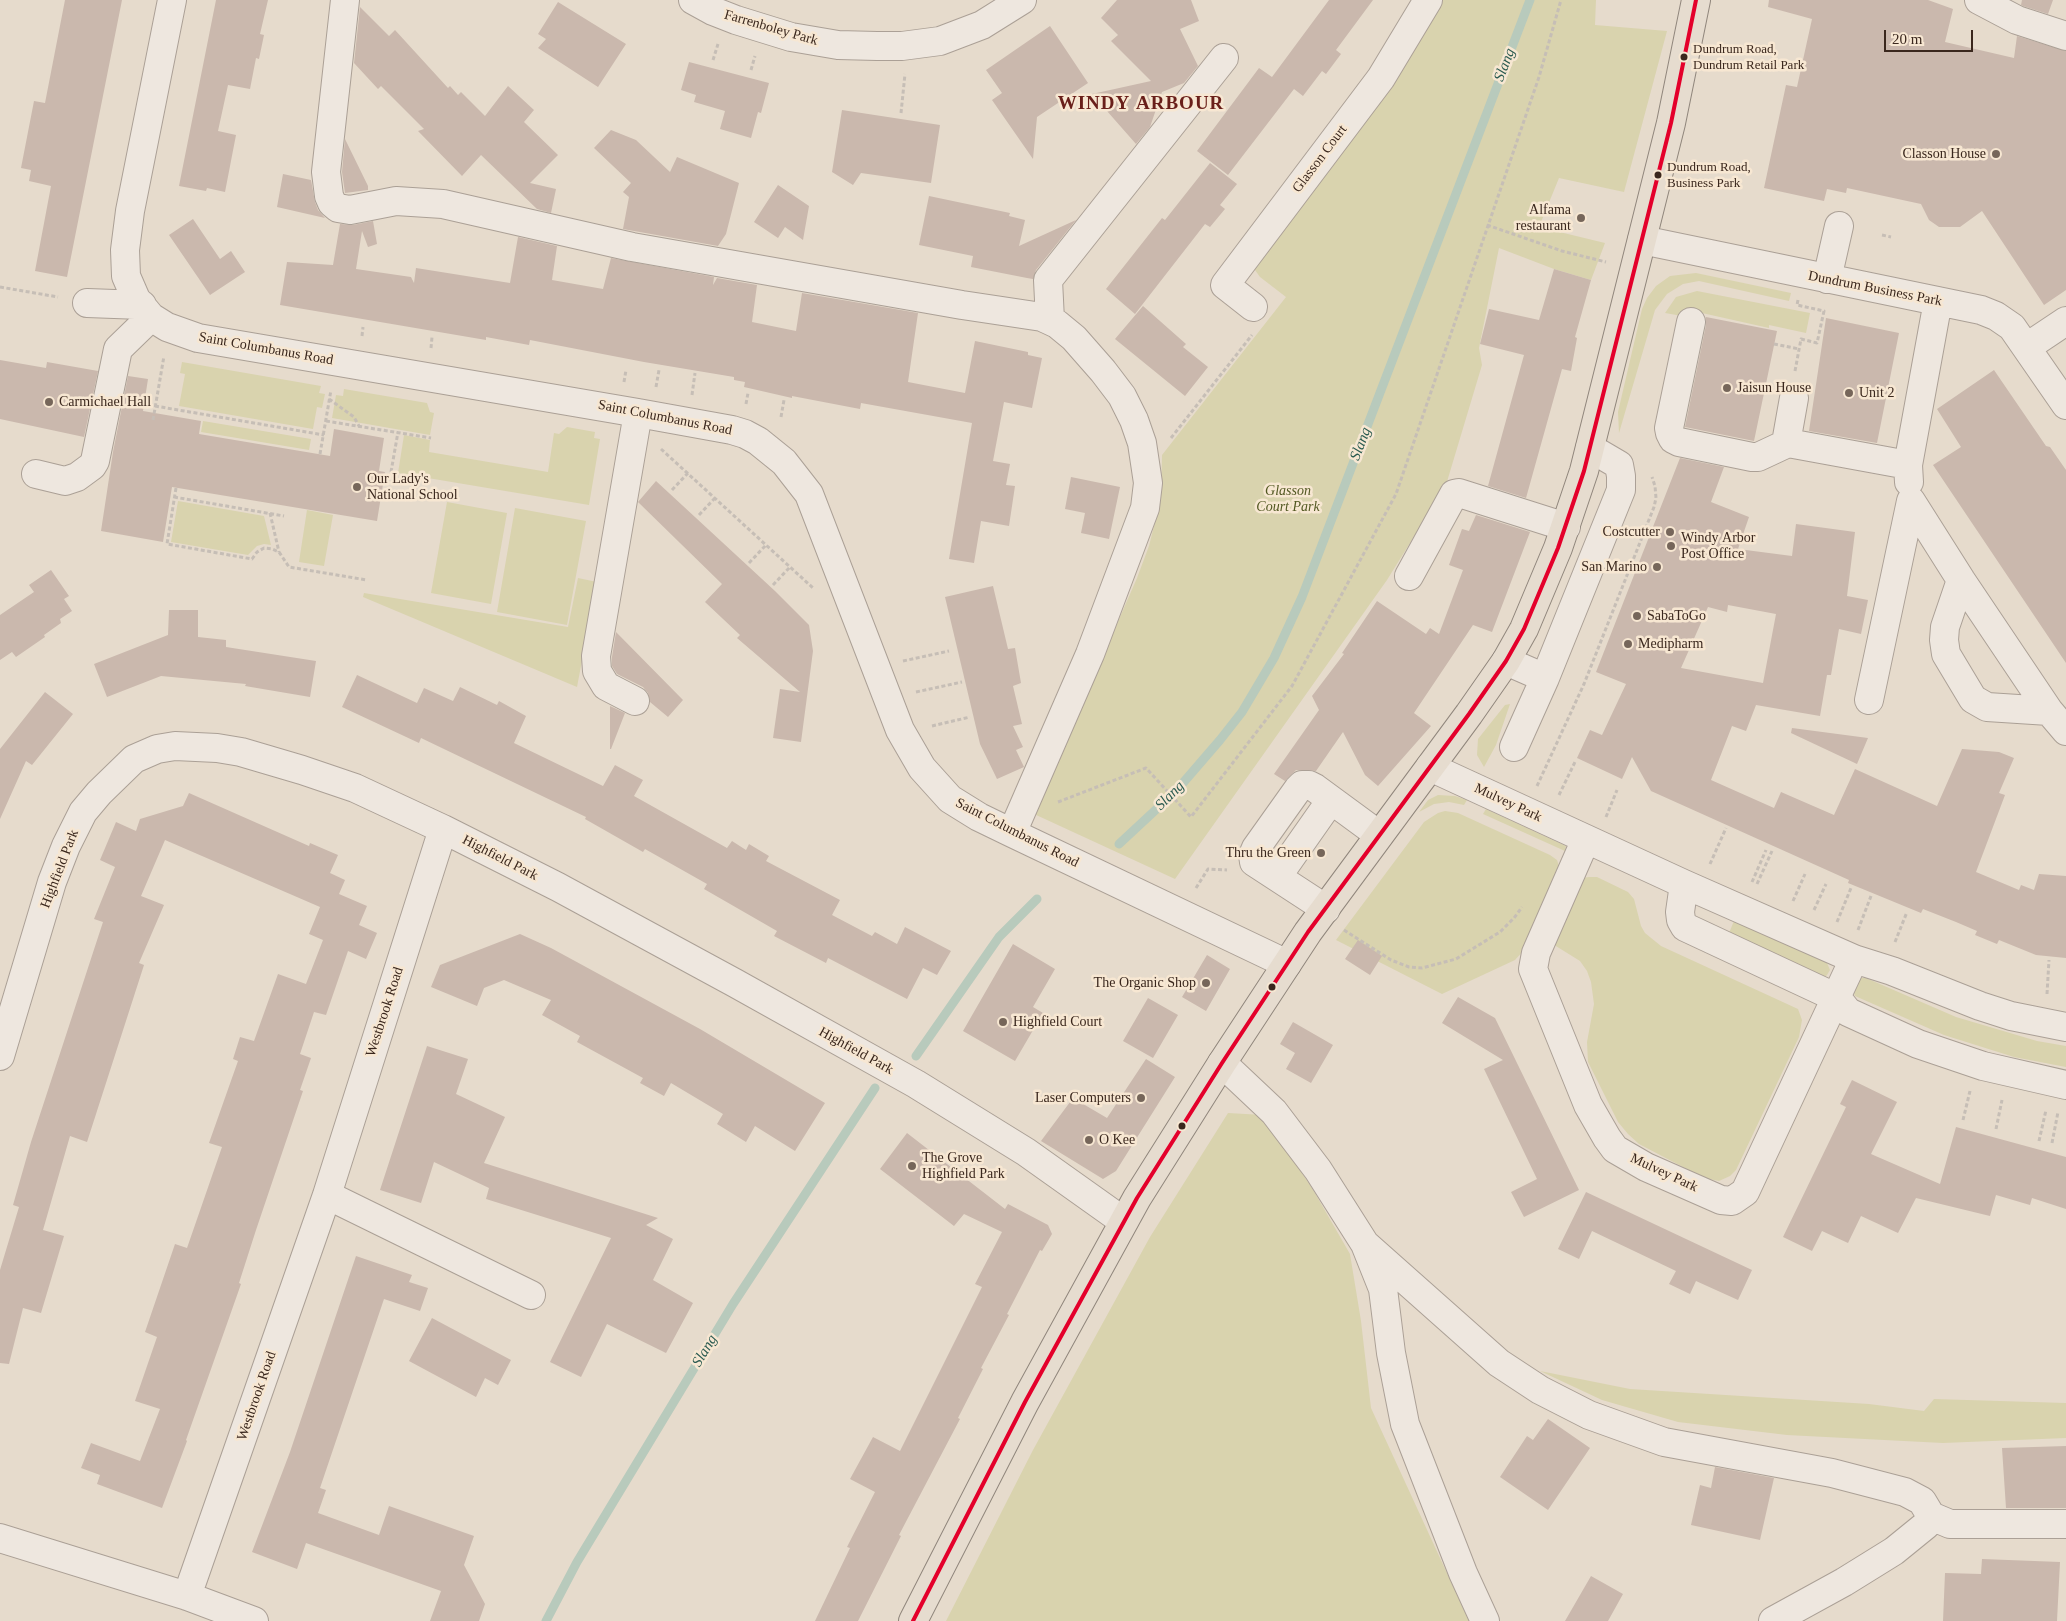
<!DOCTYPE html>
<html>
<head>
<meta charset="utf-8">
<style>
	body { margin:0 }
	#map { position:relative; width:2066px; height:1621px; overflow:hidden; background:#e6dbcc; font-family:Georgia,serif }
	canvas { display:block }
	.scale { position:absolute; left:1884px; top:30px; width:89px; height:22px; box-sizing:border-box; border:2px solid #3a271d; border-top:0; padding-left:6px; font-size:15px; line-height:18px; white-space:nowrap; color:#3a271d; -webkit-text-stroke:4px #f7e7d2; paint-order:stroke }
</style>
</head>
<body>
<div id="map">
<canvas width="2066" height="1621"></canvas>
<div class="scale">20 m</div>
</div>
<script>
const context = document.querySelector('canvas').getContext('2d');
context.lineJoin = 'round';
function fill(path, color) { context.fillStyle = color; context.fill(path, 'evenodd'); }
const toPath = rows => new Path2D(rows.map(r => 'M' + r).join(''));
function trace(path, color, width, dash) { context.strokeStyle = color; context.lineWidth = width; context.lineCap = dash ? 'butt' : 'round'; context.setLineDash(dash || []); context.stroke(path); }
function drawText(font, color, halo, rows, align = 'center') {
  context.font = font + ' Georgia,serif'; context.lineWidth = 5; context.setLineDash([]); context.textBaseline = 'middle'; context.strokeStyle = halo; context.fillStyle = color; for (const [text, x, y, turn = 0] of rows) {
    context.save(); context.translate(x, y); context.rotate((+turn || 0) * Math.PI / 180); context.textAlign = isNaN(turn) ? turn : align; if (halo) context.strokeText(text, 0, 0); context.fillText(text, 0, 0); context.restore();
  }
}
const green = toPath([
	[1440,0,1596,0,1595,25,1667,31,1624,192,1559,178,1539,227,1605,243,1591,280,1554,269,1499,248,1479,348,1482,365,1446,485,1387,580,1175,879,1034,814,1137,578,1149,546,1161,498,1162,455,1286,297,1260,277,1255,270,1254,262],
	[1696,273,1791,293,1789,301,1699,281,1683,284,1667,294,1655,310,1619,433,1618,412,1642,309,1647,298,1656,286,1670,276],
	[1697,291,1810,313,1806,333,1769,325,1769,328,1702,313,1699,319,1665,313,1676,297],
	[182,362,321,386,319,393,325,394,322,408,317,407,313,429,179,406,185,374,180,373],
	[344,389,427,403,430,412,434,413,430,435,332,418,336,395,343,396],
	[203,421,311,439,309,450,201,432],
	[567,427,595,432,594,438,600,439,589,505,398,473,404,435,430,440,429,452,548,472,554,433,559,434],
	[178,501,264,516,271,545,264,544,257,546,248,555,171,542],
	[447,502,507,513,491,604,431,593],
	[515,508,586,521,567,625,497,612],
	[307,510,333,515,324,566,299,562],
	[578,578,597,582,577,687,363,597,364,593,568,627],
	[1510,704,1496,745,1484,767,1477,755,1478,739,1505,705],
	[1438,795,1455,796,1467,800,1464,805,1449,802,1434,804,1419,812,1428,800],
	[1486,809,1566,846,1565,851,1483,814],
	[1445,811,1458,813,1550,855,1557,860,1561,872,1524,950,1515,960,1442,994,1336,940,1424,822,1438,813],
	[1589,877,1597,877,1628,892,1634,899,1641,926,1645,933,1661,946,1798,1009,1802,1020,1799,1037,1736,1170,1730,1176,1719,1181,1704,1178,1639,1144,1628,1134,1618,1122,1588,1062,1587,1042,1594,1004,1591,982,1587,971,1580,961,1551,943,1582,878],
	[1736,916,1825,958,1830,970,1827,975,1824,978,1727,938],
	[1860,978,1866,978,1956,1017,2037,1041,2066,1046,2066,1067,2014,1057,1944,1035,1855,996,1853,991,1856,980],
	[1228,1113,1263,1115,1312,1188,1350,1254,1361,1321,1371,1408,1469,1621,946,1621,1033,1450,1150,1237],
	[1540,1371,1630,1389,1869,1404,1924,1411,1934,1399,2066,1403,2066,1438,1943,1443,1787,1435,1678,1422,1602,1400]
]);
const stream = toPath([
	[1119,844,1176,791,1220,740,1242,712,1274,658,1302,597,1530,0],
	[916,1056,999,937,1037,899],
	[546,1621,577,1562,733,1304,875,1088]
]);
const building = toPath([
	[65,0,122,0,67,277,35,271,51,186,29,181,31,170,21,168,34,101,45,103],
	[216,0,268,0,260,34,264,35,259,59,256,58,250,89,228,85,218,131,236,135,225,192,207,188,206,191,179,186],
	[1117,0,1191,0,1199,21,1180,29,1198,66,1184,83,1162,92,1150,127,1136,144,1092,94,1151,81,1111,41,1118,35,1101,18],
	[1329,0,1373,0,1336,50,1341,54,1326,74,1322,71,1303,96,1294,89,1228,175,1197,151,1259,68,1272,77],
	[1769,0,1928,0,1953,9,1945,42,2014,58,2017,36,2066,51,2066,290,2044,305,1982,211,1960,227,1939,227,1929,220,1921,204,1847,188,1846,193,1827,189,1824,201,1764,188,1786,85,1797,87,1812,19,1768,7],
	[2022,0,2053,0,2048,14,2023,6,2021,5],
	[558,2,626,44,598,87,538,48,546,39,538,34],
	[360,7,389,36,395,30,448,88,450,86,458,95,461,92,485,116,508,86,534,110,524,122,558,155,530,183,556,189,551,213,537,209,481,155,462,176,418,131,424,129,381,86,378,89,354,63],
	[1050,26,1088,83,1037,117,1033,159,992,100,1002,93,986,70],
	[689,62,769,83,761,113,758,112,751,138,720,129,725,111,694,102,696,95,681,90],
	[842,110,940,125,931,183,861,173,853,185,832,172],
	[611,130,636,140,670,172,677,157,739,183,726,234,718,246,623,229,629,197,623,192,631,183,594,148],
	[345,139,368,186,368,190,345,193,342,172],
	[1210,163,1237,184,1220,205,1225,209,1210,227,1205,224,1135,314,1106,289,1162,218,1165,220],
	[283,174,311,180,315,202,318,210,325,218,277,207],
	[778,185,809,206,803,240,785,227,778,238,754,222],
	[929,196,1010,213,1009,216,1025,220,1019,246,1076,220,1036,270,1033,279,1027,278,971,267,973,256,919,245],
	[193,219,220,259,231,251,245,272,210,295,169,235],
	[373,221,377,244,368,247,362,231,356,269,411,277,414,283,416,268,510,283,518,237,557,246,552,280,603,289,611,258,714,277,713,285,717,278,757,285,752,322,796,331,802,293,918,313,908,382,965,393,975,341,1028,352,1028,355,1042,358,1032,408,1004,402,993,461,1010,464,1006,485,1015,486,1009,526,981,521,974,563,949,559,972,423,861,403,860,409,792,396,792,398,744,387,745,382,734,380,734,377,644,362,530,340,529,345,486,337,486,340,280,305,287,262,333,265,340,224,353,225],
	[1554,269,1591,280,1575,337,1577,338,1571,371,1562,369,1526,498,1488,486,1524,355,1480,344,1489,309,1539,320],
	[1143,306,1186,344,1183,347,1208,367,1185,396,1115,339],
	[1706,317,1777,331,1754,441,1685,427,1706,325],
	[1826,318,1899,333,1877,443,1809,431],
	[0,360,46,368,47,362,98,371,84,437,0,419],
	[1994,370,2046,446,2050,447,2066,470,2066,663,1933,465,1961,447,1937,409],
	[128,376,148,379,143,411,201,421,199,434,330,456,334,429,384,438,379,471,385,472,377,521,172,487,163,542,101,531,113,452],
	[1680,458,1724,467,1711,502,1749,517,1738,549,1792,556,1796,524,1855,532,1847,596,1868,600,1861,634,1839,629,1831,675,1827,675,1820,716,1756,705,1746,731,1732,726,1711,780,1774,808,1781,792,1834,815,1855,769,1937,806,1962,749,1999,752,2014,758,1999,793,2005,795,1976,872,2019,890,2021,885,2034,890,2039,874,2066,876,2066,958,2036,955,1999,940,1997,944,1975,935,1977,931,1956,922,1923,909,1921,913,1848,883,1849,880,1651,791,1632,757,1622,779,1577,758,1590,730,1602,735,1626,684,1596,672],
	[1728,605,1776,614,1763,683,1681,668,1708,607,1727,612],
	[1071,477,1120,487,1109,539,1081,533,1085,513,1065,509],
	[656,481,775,591,809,625,813,651,801,742,773,738,780,689,800,692,737,638,740,635,705,602,722,584,638,502],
	[1476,515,1530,532,1492,632,1473,625,1414,713,1431,726,1378,786,1365,775,1343,732,1316,771,1296,770,1285,781,1274,774,1319,710,1312,696,1344,654,1342,653,1377,601,1426,634,1430,628,1439,634,1463,570,1449,565,1462,529,1469,531],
	[51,570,69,596,64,599,72,611,60,619,61,623,44,635,45,637,16,657,12,652,0,660,0,615,34,592,29,585],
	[993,586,1008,649,1015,648,1021,683,1013,686,1022,724,1013,726,1023,747,1016,750,1024,767,997,779,980,744,945,597],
	[169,610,198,610,198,637,226,640,226,647,316,661,310,697,245,686,246,684,161,676,107,697,94,664,168,635],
	[616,632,683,700,668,717,650,702,648,693,643,687,617,674,612,666,612,657],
	[357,675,417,703,424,688,453,701,460,687,497,705,499,701,526,716,514,743,603,786,615,765,643,780,634,796,727,848,732,841,746,850,749,844,769,856,766,861,840,900,832,915,872,936,875,932,897,944,905,927,951,951,937,975,923,968,907,999,828,958,826,963,774,936,777,931,704,889,707,884,645,849,643,852,585,819,586,817,421,738,419,743,342,707],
	[45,692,73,714,32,765,26,761,0,819,0,749],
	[610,706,625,713,611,749,610,749],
	[1792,728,1868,738,1857,764,1791,733],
	[189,793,309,846,310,843,338,855,330,873,345,880,339,894,367,906,359,925,377,933,366,959,348,951,326,1015,314,1012,300,1054,311,1058,300,1090,303,1091,256,1230,239,1283,241,1284,186,1440,187,1441,162,1508,97,1484,100,1475,81,1468,91,1443,140,1461,160,1409,135,1401,157,1337,145,1332,175,1244,187,1248,222,1147,209,1143,238,1061,233,1059,240,1037,254,1041,278,974,306,984,323,940,309,934,320,907,165,840,141,896,164,905,139,963,144,965,87,1142,70,1136,43,1230,64,1236,41,1313,23,1308,9,1364,0,1363,0,1270,19,1207,13,1205,31,1142,103,922,94,919,115,867,100,860,116,822,136,831,140,819,183,806],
	[520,934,551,948,700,1029,825,1103,795,1151,755,1126,746,1142,717,1124,723,1114,671,1083,664,1096,640,1083,643,1078,577,1042,580,1036,542,1015,551,1000,504,980,484,988,477,1006,431,987,440,965],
	[1358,940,1382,956,1370,975,1345,959],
	[1013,944,1055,969,1033,1007,1043,1013,1015,1061,963,1031],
	[1207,955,1230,969,1206,1011,1182,997],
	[1458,997,1495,1018,1579,1190,1524,1217,1511,1192,1537,1179,1484,1069,1503,1060,1442,1023],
	[1148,998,1178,1015,1153,1058,1123,1041],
	[1293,1022,1333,1045,1311,1083,1286,1069,1295,1053,1280,1044],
	[427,1046,468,1059,456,1094,505,1117,484,1163,658,1218,646,1225,673,1239,653,1280,693,1303,666,1353,607,1324,581,1377,550,1362,611,1238,486,1199,489,1188,434,1162,421,1203,380,1190],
	[1146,1059,1175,1077,1116,1171,1103,1179,1041,1141,1073,1098,1107,1118],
	[1852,1080,1897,1102,1871,1154,1940,1184,1956,1127,2066,1157,2066,1209,2032,1198,2030,1205,1996,1195,1990,1216,1916,1198,1898,1233,1861,1216,1848,1243,1822,1231,1812,1251,1783,1237,1846,1107,1840,1104],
	[907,1133,1005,1209,1008,1204,1048,1225,1052,1234,1042,1251,1040,1250,1007,1314,1009,1315,981,1368,983,1369,958,1418,960,1419,899,1535,901,1536,858,1621,815,1621,850,1548,847,1547,875,1492,850,1479,873,1437,900,1451,982,1287,975,1284,1002,1232,964,1214,954,1226,880,1169],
	[1586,1192,1752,1270,1738,1300,1696,1281,1690,1294,1669,1284,1676,1271,1592,1231,1579,1259,1558,1249],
	[356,1256,412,1275,409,1282,428,1288,420,1311,384,1299,320,1488,326,1490,318,1513,379,1535,389,1506,474,1536,464,1565,485,1604,479,1621,430,1621,441,1591,306,1543,297,1569,252,1552,290,1452],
	[432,1318,511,1360,498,1385,485,1378,476,1397,409,1361],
	[1548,1419,1590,1448,1548,1510,1500,1477,1527,1436,1533,1440],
	[2066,1446,2066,1508,2006,1508,2002,1448],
	[1715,1467,1774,1478,1760,1540,1691,1525,1700,1485,1711,1488],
	[1982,1559,2060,1562,2057,1621,1943,1621,1945,1573,1981,1574],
	[1591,1576,1623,1594,1608,1621,1565,1621]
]);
const path = toPath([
	[713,60,718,44],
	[751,70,755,56],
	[901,113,905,74],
	[1487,225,1562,251,1606,262],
	[1882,235,1891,237],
	[0,287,58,297],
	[362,336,363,327],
	[1774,344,1799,349],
	[431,348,432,337],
	[1795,371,1801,339,1817,343,1824,311,1797,305,1798,300],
	[624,382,626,370],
	[656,387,659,370],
	[692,395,695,373],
	[329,399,354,417,359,426],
	[746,404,748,393],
	[155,406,324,435],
	[781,417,784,400],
	[153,420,164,356],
	[326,421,431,438],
	[1171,438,1252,335],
	[661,449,813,588],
	[320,454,331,390],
	[391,472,398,432],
	[176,488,167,544,252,559,257,552,264,548,272,549,279,552,289,567,367,580],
	[672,490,688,473],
	[174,497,284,516],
	[270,513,279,552],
	[699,515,715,498],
	[749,563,766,545],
	[773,585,790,567],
	[903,661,949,651],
	[916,692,962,682],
	[932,726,970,717],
	[1537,786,1584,684,1654,507,1656,498,1655,486,1652,477],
	[1559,795,1575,762],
	[1058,802,1146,768,1191,817,1292,686,1396,494,1539,77,1561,0],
	[1606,817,1617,790],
	[1710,864,1726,828],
	[1752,882,1766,850],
	[1757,884,1772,851],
	[1196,888,1208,869,1227,870],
	[1793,901,1805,874],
	[1814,910,1826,884],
	[1837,922,1851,888],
	[1344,930,1391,960,1409,967,1422,968,1456,959,1500,932,1514,918,1522,907],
	[1858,930,1871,896],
	[1895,942,1907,912],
	[2047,994,2049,960],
	[1963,1120,1970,1091],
	[1996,1129,2002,1100],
	[2039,1141,2046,1110],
	[2052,1143,2058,1112]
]);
const minor = toPath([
	[172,0,130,211,125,250,126,276,136,299,151,317,167,327,198,338,638,413,732,430,745,434,758,441,784,462,809,494,900,730,922,768,950,799,979,817,1012,833,1287,964],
	[345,0,326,172,329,196,332,203,338,208,350,210,396,201,443,204,632,247,962,305,1042,317,1057,324,1074,338,1103,371,1122,396,1134,420,1142,443,1148,483,1145,508,1090,654,1012,833],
	[693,0,713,11,736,20,791,37,838,45,877,46,902,46,940,41,982,25,1022,0],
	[1979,0,2017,20,2066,36],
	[1642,240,1981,310,1996,316,2012,327,2066,405],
	[1827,279,1839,226],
	[87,303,142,305],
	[1253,307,1225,285,1381,78,1428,0],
	[1050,320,1048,280,1224,58],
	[1691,322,1669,428,1670,433,1673,439,1679,442,1752,457,1758,457,1788,443,1908,465],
	[2027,347,2066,321],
	[1786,443,1794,398],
	[36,474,65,481,77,477,92,466,95,461,118,349,151,317],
	[1909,482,1908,465,1938,301],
	[1409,576,1454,494,1459,493,1566,527],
	[1961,580,1945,627,1944,640,1946,654,1973,699,1987,707,2049,711],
	[1506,661,1545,678],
	[1869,700,1911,501,1961,580,2049,711,2066,731],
	[635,701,606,686,597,671,596,656,638,413],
	[1514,747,1545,678,1621,490,1621,476,1619,465,1590,448],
	[1430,767,1684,884,1854,959,1892,971,1980,1006,2011,1016,2066,1027],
	[1586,839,1536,953,1533,969,1588,1105,1607,1138,1615,1149,1646,1167,1721,1200,1732,1201,1745,1192,1854,959],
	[1277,877,1331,800],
	[1684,884,1680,912,1681,920,1685,927,1837,998,1848,1012,1918,1044,1983,1066,2066,1085],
	[1326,909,1254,862,1253,855,1256,848,1298,789,1302,785,1309,785,1315,788,1379,835],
	[0,1056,52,882,66,846,83,812,99,793,134,759,157,749,175,746,217,748,241,752,302,770,355,788,443,829,558,887,735,983,916,1084,1026,1152,1123,1221],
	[1222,1063,1274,1112,1318,1170,1365,1244,1383,1289,1391,1353,1405,1424,1463,1573,1485,1621],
	[327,1195,531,1295],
	[1365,1244,1499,1363,1540,1390,1589,1415,1664,1442,1832,1473,1905,1492,1922,1501,1931,1516,1926,1525,1894,1551,1844,1582,1773,1621],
	[1931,1516,1950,1524,2066,1524],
	[0,1538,187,1596,254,1621],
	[187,1596,327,1195,443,829]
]);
const major = toPath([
	[913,1621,1025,1402,1137,1198,1222,1063,1308,932,1469,714,1506,661,1524,629,1558,548,1584,471,1671,123,1696,0]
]);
const bus1 = toPath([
	[913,1621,1025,1402,1137,1198,1222,1063,1308,932,1469,714,1506,661,1524,629,1558,548,1584,471,1671,123,1696,0]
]);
const markers = [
	[1684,57,4.5,"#3a271d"],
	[1996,154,5,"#76665a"],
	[1658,175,4.5,"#3a271d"],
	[1581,218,5,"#76665a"],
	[1727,388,5,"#76665a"],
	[1849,393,5,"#76665a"],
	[49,402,5,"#76665a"],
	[357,487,5,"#76665a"],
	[1670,532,5,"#76665a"],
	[1671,546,5,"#76665a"],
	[1657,567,5,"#76665a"],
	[1637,616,5,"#76665a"],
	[1628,644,5,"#76665a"],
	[1321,853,5,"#76665a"],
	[1206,983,5,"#76665a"],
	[1272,987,4.5,"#3a271d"],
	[1003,1022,5,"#76665a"],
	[1141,1098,5,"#76665a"],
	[1182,1126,4.5,"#3a271d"],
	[1089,1140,5,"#76665a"],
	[912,1166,5,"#76665a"]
];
const busNames = [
	["Dundrum Road,",1693,50],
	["Dundrum Retail Park",1693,66],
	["Dundrum Road,",1667,168],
	["Business Park",1667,184]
];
const streetNames = [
	["Farrenboley Park",771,28,16],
	["Glasson Court",1320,159,-53],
	["Dundrum Business Park",1875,289,11],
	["Saint Columbanus Road",266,349,10],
	["Saint Columbanus Road",665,418,11],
	["Mulvey Park",1508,803,25],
	["Saint Columbanus Road",1017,833,27],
	["Highfield Park",500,858,27],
	["Highfield Park",60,869,-69],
	["Westbrook Road",385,1012,-72],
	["Highfield Park",856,1051,29],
	["Mulvey Park",1664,1173,25],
	["Westbrook Road",257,1396,-71]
];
const poiNames = [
	["Classon House",1986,154,"right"],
	["Alfama",1571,210,"right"],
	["restaurant",1571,226,"right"],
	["Jaisun House",1737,388],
	["Unit 2",1859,393],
	["Carmichael Hall",59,402],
	["Our Lady's",367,479],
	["National School",367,495],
	["Costcutter",1660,532,"right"],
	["Windy Arbor",1681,538],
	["Post Office",1681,554],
	["San Marino",1647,567,"right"],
	["SabaToGo",1647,616],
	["Medipharm",1638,644],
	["Thru the Green",1311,853,"right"],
	["The Organic Shop",1196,983,"right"],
	["Highfield Court",1013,1022],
	["Laser Computers",1131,1098,"right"],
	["O Kee",1099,1140],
	["The Grove",922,1158],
	["Highfield Park",922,1174]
];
const parkNames = [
	["Glasson",1288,491],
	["Court Park",1288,507]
];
const waterNames = [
	["Slang",1505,65,-69],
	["Slang",1361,444,-69],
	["Slang",1170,796,-45],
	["Slang",705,1351,-59]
];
const districtNames = [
	["WINDY ARBOUR",1141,104]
];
fill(green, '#d9d3ae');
trace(stream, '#b8cabc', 9);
fill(building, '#cab8ad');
trace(minor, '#aba096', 30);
trace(major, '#90867c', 30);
trace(path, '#c6beb6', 3, [4, 2.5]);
trace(minor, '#eee7df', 28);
trace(major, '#e6dccf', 28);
trace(bus1, '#e4002b', 4);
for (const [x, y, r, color] of markers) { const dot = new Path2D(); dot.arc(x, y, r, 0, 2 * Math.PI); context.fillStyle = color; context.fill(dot); trace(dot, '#f7e7d2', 2); }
drawText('13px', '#3a271d', '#f7e7d2', busNames, 'left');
drawText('14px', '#3a271d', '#f7e7d2', streetNames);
drawText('14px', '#3a271d', '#f7e7d2', poiNames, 'left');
drawText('italic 14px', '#525822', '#f7e7d2', parkNames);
drawText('italic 15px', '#2b5b51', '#f7e7d2', waterNames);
context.letterSpacing = '1px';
drawText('bold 19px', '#691f1a', '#f7e7d2', districtNames);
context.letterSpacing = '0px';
</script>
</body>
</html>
